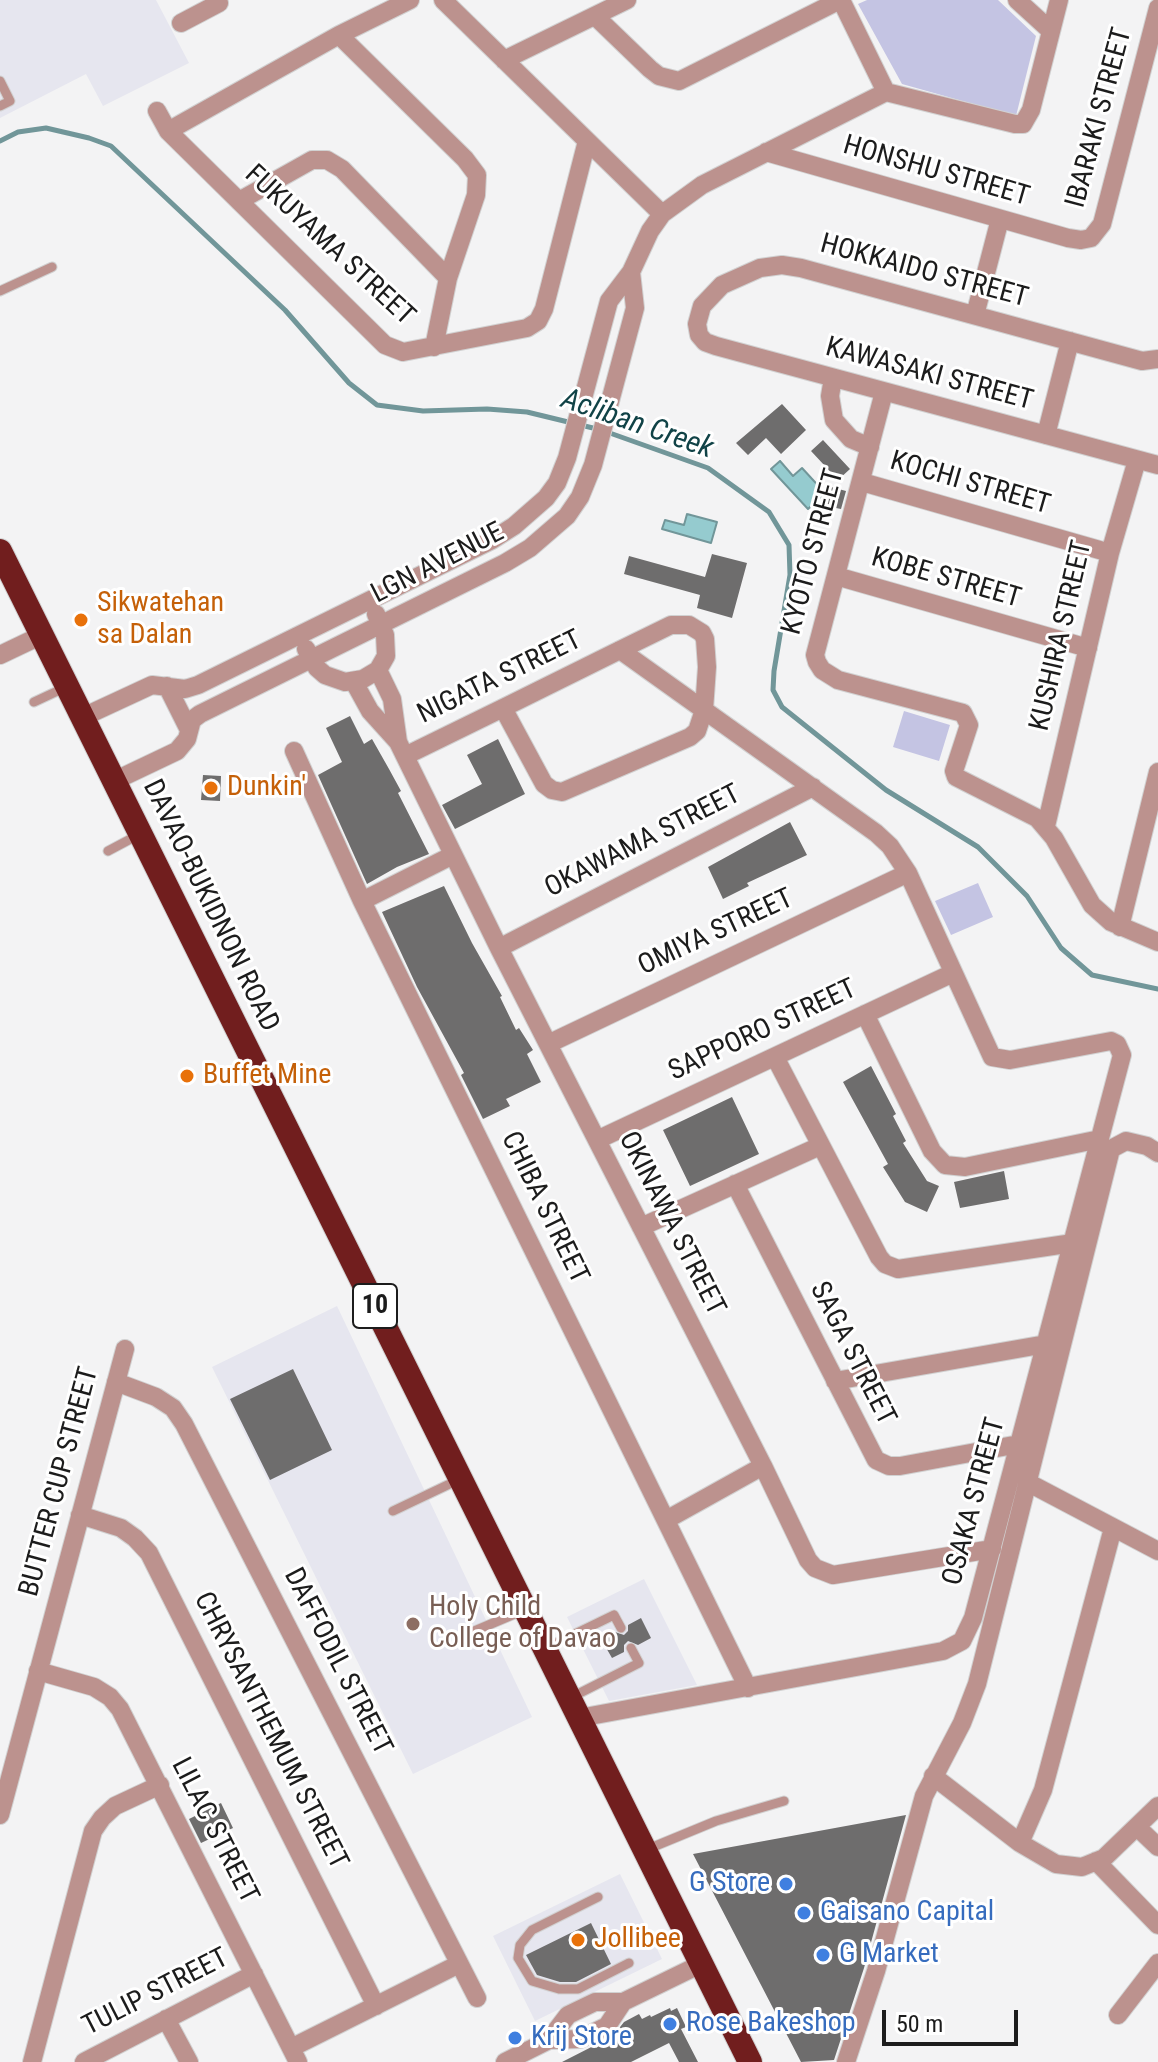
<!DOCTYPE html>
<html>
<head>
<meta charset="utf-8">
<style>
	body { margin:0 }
	#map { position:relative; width:1158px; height:2062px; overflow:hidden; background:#f3f3f4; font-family:"Roboto Condensed",sans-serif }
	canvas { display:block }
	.scale { position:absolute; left:882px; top:2010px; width:136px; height:36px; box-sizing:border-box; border:4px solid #1c1c1c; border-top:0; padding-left:10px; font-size:24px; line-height:28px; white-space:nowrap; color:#1c1c1c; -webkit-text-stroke:6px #fff; paint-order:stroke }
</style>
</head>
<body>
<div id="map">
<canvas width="1158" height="2062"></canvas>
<div class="scale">50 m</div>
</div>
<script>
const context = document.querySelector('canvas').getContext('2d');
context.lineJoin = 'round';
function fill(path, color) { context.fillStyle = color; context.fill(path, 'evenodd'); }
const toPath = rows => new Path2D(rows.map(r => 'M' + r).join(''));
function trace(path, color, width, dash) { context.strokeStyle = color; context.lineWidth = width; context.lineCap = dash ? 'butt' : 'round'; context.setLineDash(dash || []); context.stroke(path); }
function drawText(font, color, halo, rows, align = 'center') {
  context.font = font + ' "Roboto Condensed",sans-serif'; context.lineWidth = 6; context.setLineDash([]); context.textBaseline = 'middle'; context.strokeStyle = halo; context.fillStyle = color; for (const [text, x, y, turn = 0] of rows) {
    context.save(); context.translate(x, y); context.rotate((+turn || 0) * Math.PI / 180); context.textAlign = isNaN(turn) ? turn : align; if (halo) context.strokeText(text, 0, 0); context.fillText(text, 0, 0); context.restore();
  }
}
const built = toPath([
	[0,0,156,0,189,63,103,106,86,74,0,118],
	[337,1306,532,1717,413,1774,212,1367],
	[644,1579,697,1685,609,1701,567,1617],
	[620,1874,662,1959,535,2021,493,1936]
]);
const green = toPath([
	[867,0,998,0,1036,36,1016,116,902,84,858,4],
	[904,711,950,725,939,761,893,747],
	[978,883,993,917,951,935,935,901]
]);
const water = toPath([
	[780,461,793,476,802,468,825,493,808,509,771,469,780,461],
	[687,514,717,522,711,543,662,529,665,520,684,525,687,514]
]);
const stream = toPath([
	[0,141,18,132,46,128,89,138,111,146,285,310,349,383,377,405,423,411,487,409,527,412,597,429],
	[607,432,708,468,769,512,789,545,790,575,774,671,773,690,782,707,886,790,978,847,1027,896,1061,948,1092,975,1158,989]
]);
const building = toPath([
	[782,404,806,430,781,454,766,438,748,455,736,443],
	[823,440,850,469,838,480,811,451],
	[831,487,846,491,841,509,826,506],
	[712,554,747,563,732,618,697,608,700,595,624,574,629,556,705,577],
	[350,716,364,744,372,739,389,769,401,791,398,793,429,854,397,867,367,884,318,775,342,762,326,728],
	[498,739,525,794,455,829,442,805,482,784,467,755],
	[203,775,221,776,220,801,201,800],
	[790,822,807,855,747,883,749,886,723,899,708,867],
	[444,886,472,943,502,996,500,997,516,1030,519,1028,533,1050,527,1054,541,1082,506,1099,510,1106,483,1119,461,1075,464,1073,417,987,382,912],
	[871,1066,896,1114,893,1116,906,1141,903,1143,927,1181,939,1186,927,1212,905,1202,883,1167,888,1164,843,1082],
	[732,1097,759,1154,690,1186,663,1130],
	[1004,1171,1009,1199,960,1208,954,1182],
	[293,1369,332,1450,270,1480,230,1399],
	[641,1618,651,1638,638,1645,628,1641,624,1645,624,1652,612,1658,601,1639,615,1632,624,1635,628,1631,628,1625],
	[221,1803,233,1828,201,1843,189,1819],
	[906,1815,864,1968,834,2060,801,2062,693,1854],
	[591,1923,611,1964,576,1982,560,1982,537,1975,526,1955],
	[670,2008,671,2011,677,2008,686,2027,681,2029,698,2062,679,2062,669,2043,631,2062,562,2062,613,2036,624,2022,639,2014,642,2019,650,2015,651,2017]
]);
const lane = toPath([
	[0,81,10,101,0,106],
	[0,291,52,267],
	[34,702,64,688],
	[108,851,140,834],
	[393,1511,458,1480],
	[472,1632,524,1610],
	[548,1647,614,1615,621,1628],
	[572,1697,639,1663,631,1648],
	[648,1849,716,1821,784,1801],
	[598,1897,532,1930,520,1945,518,1958,532,1981,559,1989,578,1989,629,1963]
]);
const street = toPath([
	[443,0,662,214],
	[841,0,886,92,1015,124,1023,124,1031,110,1059,0],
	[1017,0,1051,31],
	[595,16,650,69,659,76,679,81,840,0],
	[181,23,219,3],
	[339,35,465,159,477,175,476,195,448,278,434,347],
	[504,60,627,0],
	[157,111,168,131,385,345,403,352,527,328,538,321,544,309,587,141],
	[168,131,339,35,410,0],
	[766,152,1068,238,1081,240,1091,238,1102,224,1158,8],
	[239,201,312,160,327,160,342,169,448,278],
	[975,315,1000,219],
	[1158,359,1142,361,801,268,782,265,760,268,722,285,702,306,697,324,699,335,705,342,716,346,1158,465],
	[833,378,830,396,834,420,851,439,870,447],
	[884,392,815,655,817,662,822,670,838,680,963,713,969,725,954,771,956,777,1037,818,1054,838,1092,905,1111,922,1158,942],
	[1046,435,1070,341],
	[862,482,1110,553],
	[836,576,1088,648],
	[306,649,317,668,325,675,345,682,363,679,378,670,386,656,385,635,376,614],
	[0,655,42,635],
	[378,670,392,699,398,742],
	[354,682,370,711,398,742,499,948,763,1466,808,1560,815,1568,833,1575,992,1549],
	[167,686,189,730],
	[83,717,152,685,185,689,198,685,492,540,514,526,546,498,557,483,567,458,609,301,631,272,650,231,662,214,702,185,886,92],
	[294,751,362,901,748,1688],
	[405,756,503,708,620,650,671,625,689,625,702,633,705,639,707,667,704,710,697,731,690,737,562,792,552,790,544,784,503,708],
	[114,781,177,751,187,739,192,720,200,714,505,563,530,548,567,516,580,497,593,465,635,308,631,272],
	[1046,826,1110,553,1137,460],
	[362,901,453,855],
	[1120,927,1158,772],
	[499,948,813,787],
	[865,1014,932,1151,945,1165,965,1167,1100,1139],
	[548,1044,908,873],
	[775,1057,879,1257,885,1264,898,1269,1073,1243],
	[597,1140,953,973],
	[735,1184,876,1460,889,1466,900,1466,1019,1444],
	[641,1227,820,1146],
	[835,1381,1046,1344],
	[116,1382,156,1397,173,1408,184,1424,477,1998],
	[1027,1482,1158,1551],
	[80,1515,121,1528,135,1538,149,1553,376,2006],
	[666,1520,763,1466],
	[38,1671,94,1687,110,1697,120,1709,298,2062],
	[579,1718,943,1651,962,1641,973,1618,1122,1055,1117,1044,1111,1041,1010,1060,992,1057,908,873,890,846,876,833,620,650],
	[933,1776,1020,1843,1056,1864,1082,1867,1104,1858,1158,1806],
	[0,1815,125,1349],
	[1137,1827,1158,1847],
	[1020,1843,1043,1790,1113,1528],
	[1096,1861,1158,1925],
	[1118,2015,1158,1963],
	[166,2019,189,2062],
	[549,2040,568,2015,595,2002,623,2002,701,1964],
	[291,2048,459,1964],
	[32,2062,93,1831,102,1818,115,1806,160,1785],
	[84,2062,254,1974],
	[505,2062,549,2040,580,2039,607,2026,623,2002],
	[846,2062,876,1971,924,1796,962,1723,977,1684,1111,1149,1126,1141,1147,1146,1158,1153]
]);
const highway = toPath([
	[0,551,750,2062]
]);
const markers = [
	[81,620,8,"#e8710a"],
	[211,788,8,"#e8710a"],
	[187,1076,8,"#e8710a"],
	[413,1624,8,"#8d6e63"],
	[786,1884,8,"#3f7fe0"],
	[804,1913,8,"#3f7fe0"],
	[578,1940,8,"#e8710a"],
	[823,1955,8,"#3f7fe0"],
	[670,2024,8,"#3f7fe0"],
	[515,2038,8,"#3f7fe0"]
];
const shields = [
	[375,1306,44]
];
const shieldNames = [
	["10",375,1306]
];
const streetNames = [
	["IBARAKI STREET",1100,118,-75],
	["HONSHU STREET",936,172,16],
	["FUKUYAMA STREET",329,246,43],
	["HOKKAIDO STREET",924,272,15],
	["KAWASAKI STREET",929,375,15],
	["KOCHI STREET",970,484,16],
	["KYOTO STREET",814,552,-75],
	["LGN AVENUE",438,564,-27],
	["KOBE STREET",946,579,16],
	["KUSHIRA STREET",1062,636,-77],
	["NIGATA STREET",500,678,-26],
	["OKAWAMA STREET",643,842,-27],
	["DAVAO-BUKIDNON ROAD",210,906,64],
	["OMIYA STREET",716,933,-25],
	["SAPPORO STREET",763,1031,-25],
	["CHIBA STREET",544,1208,64],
	["OKINAWA STREET",671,1224,63],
	["SAGA STREET",852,1354,63],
	["BUTTER CUP STREET",60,1482,-75],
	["OSAKA STREET",975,1502,-75],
	["DAFFODIL STREET",337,1662,63],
	["CHRYSANTHEMUM STREET",270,1731,63],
	["LILAC STREET",214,1831,63],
	["TULIP STREET",156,1993,-27]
];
const foodNames = [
	["Sikwatehan",97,604],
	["sa Dalan",97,636],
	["Dunkin'",227,788],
	["Buffet Mine",203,1076],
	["Jollibee",594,1940]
];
const educationNames = [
	["Holy Child",429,1608],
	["College of Davao",429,1640]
];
const shopNames = [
	["G Store",770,1884,"right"],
	["Gaisano Capital",820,1913],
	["G Market",839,1955],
	["Rose Bakeshop",686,2024],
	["Krij Store",531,2038]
];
const waterNames = [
	["Acliban Creek",637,425,19]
];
fill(built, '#e6e6ef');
fill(green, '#c4c4e3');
fill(water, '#95cbcf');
trace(water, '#719699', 2);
trace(stream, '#719699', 5);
fill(building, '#6e6d6d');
trace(lane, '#d1d1d1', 11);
trace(street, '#d1d1d1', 20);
trace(highway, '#d1d1d1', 26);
trace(lane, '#bc928e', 9);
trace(street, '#bc928e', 18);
trace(highway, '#711e1e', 24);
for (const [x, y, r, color] of markers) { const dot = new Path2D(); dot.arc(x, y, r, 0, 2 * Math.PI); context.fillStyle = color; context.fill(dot); trace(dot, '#fff', 3); }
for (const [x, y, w] of shields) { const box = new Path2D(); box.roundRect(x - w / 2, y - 22, w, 44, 6); context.fillStyle = '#fff'; context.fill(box); trace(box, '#1c1c1c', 2); }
drawText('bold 26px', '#1c1c1c', null, shieldNames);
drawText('28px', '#1c1c1c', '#fff', streetNames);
drawText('28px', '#c56008', '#fff', foodNames, 'left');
drawText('28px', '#785e54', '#fff', educationNames, 'left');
drawText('28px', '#366cbe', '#fff', shopNames, 'left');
drawText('italic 30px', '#114347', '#fff', waterNames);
</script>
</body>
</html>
